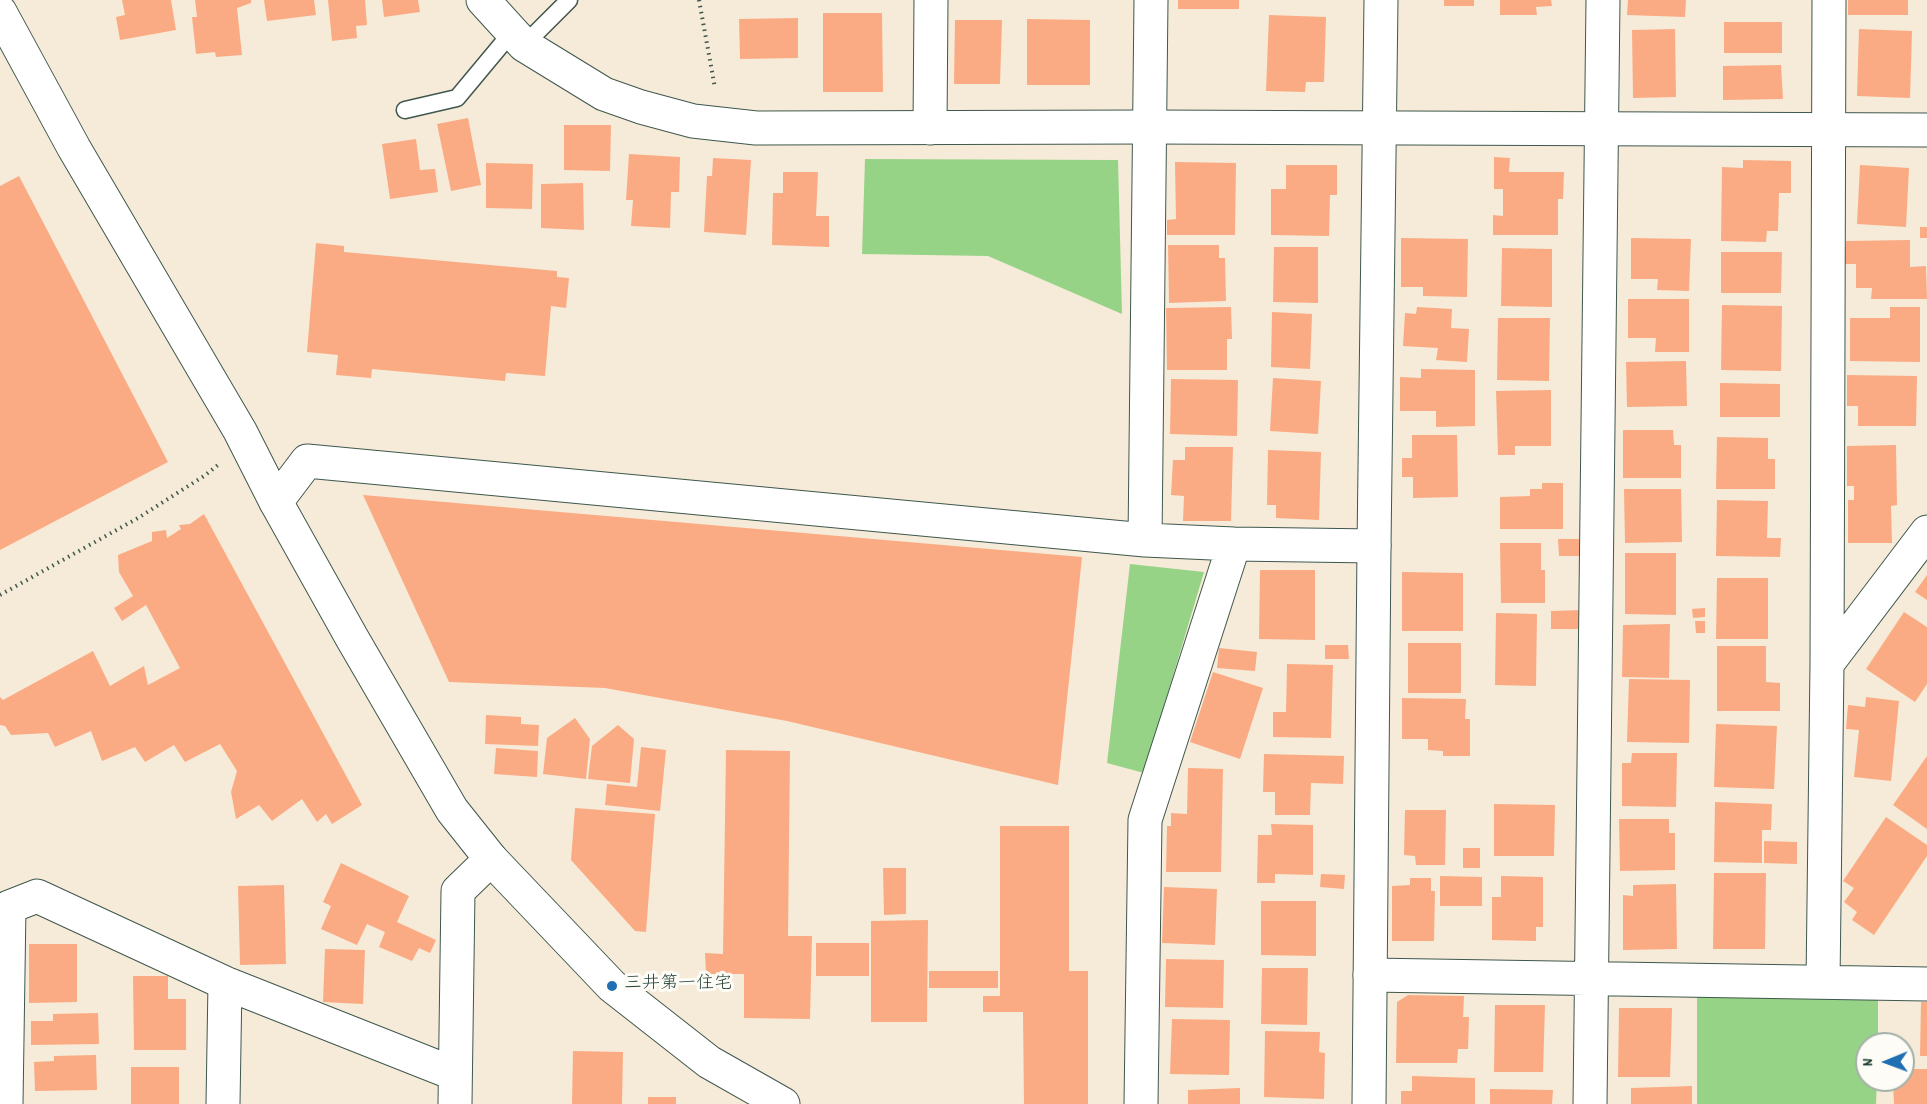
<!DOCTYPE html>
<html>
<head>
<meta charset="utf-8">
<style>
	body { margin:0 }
	#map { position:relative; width:1927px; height:1104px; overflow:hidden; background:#f6ebd8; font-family:Dekko,sans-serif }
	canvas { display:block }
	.north { position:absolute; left:1855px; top:1032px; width:60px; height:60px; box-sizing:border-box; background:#fdfcf7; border:2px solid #a4b0a9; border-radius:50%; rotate:269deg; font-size:16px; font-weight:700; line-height:24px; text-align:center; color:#1f3d34 }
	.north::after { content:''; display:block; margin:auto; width:21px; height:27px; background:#1f6fb2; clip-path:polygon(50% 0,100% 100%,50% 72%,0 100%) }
</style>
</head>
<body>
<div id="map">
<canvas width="1927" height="1104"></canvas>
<div class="north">N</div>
</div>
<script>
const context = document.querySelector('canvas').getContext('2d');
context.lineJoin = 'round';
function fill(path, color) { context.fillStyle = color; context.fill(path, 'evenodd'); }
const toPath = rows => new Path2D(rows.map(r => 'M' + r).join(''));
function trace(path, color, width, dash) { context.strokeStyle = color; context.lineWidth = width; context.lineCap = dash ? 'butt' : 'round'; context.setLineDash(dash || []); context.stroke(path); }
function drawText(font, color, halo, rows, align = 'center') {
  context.font = font + ' Dekko,"Klee One",sans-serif'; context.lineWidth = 6; context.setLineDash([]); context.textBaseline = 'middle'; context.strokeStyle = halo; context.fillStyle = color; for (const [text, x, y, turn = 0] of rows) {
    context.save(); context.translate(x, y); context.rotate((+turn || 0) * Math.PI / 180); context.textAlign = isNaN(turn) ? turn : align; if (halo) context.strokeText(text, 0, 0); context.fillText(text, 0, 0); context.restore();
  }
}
const green = toPath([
	[865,159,1118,160,1122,314,988,256,862,254],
	[1130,564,1204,572,1144,773,1107,763],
	[1697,996,1878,999,1878,1044,1867,1044,1867,1080,1877,1080,1876,1104,1697,1104]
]);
const building = toPath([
	[122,0,171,0,176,30,120,40,116,17,125,15],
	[195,0,251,0,251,3,237,8,242,55,216,57,215,52,196,54,192,17,197,17],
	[264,0,314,0,316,15,267,21],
	[328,0,365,0,367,25,356,26,357,38,332,41],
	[382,0,418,0,420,12,384,17],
	[1178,0,1239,0,1239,9,1178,9],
	[1444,0,1474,0,1474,6,1444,6],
	[1500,0,1551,0,1552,6,1536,7,1537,15,1500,15],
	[1628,0,1686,0,1685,17,1627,15],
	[1848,0,1908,0,1908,15,1848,15],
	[823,13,882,13,883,92,823,92],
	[1269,15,1326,17,1324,82,1306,82,1305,92,1266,91],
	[798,18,798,58,740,59,739,19],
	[1027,19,1090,20,1090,85,1027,85],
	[955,20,1002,20,1000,84,954,84],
	[1724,22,1782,22,1782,53,1724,53],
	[1675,29,1676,97,1633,98,1632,30],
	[1859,29,1912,31,1910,98,1857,96],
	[1781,65,1783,99,1723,100,1723,66],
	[468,118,481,185,451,191,437,124],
	[564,125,611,125,610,171,564,170],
	[416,139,420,170,435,169,438,192,390,199,382,144],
	[629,154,680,157,679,192,671,192,670,228,631,226,633,200,626,200],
	[1494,157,1510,158,1509,172,1564,172,1563,199,1558,199,1558,235,1493,235,1493,215,1503,216,1503,189,1494,189],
	[713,158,751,160,746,235,704,232,707,176,712,176],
	[1743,160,1791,161,1791,193,1779,193,1778,231,1767,231,1766,242,1721,241,1722,167,1743,168],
	[1175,162,1236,163,1235,235,1167,235,1167,220,1176,219],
	[486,163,533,164,532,209,486,208],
	[1286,165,1337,165,1337,195,1330,195,1329,236,1271,235,1271,189,1286,189],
	[1860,165,1909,168,1906,227,1857,224],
	[783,172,818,172,816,216,829,216,829,247,772,245,773,193,783,193],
	[19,176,168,462,0,550,0,186],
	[583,183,584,230,541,228,541,184],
	[1920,227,1927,227,1927,238,1920,238],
	[1401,238,1468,239,1467,297,1423,296,1423,287,1401,287],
	[1631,238,1691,239,1689,291,1657,290,1658,279,1631,279],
	[1910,240,1910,267,1926,266,1927,299,1871,299,1872,288,1856,288,1856,264,1844,264,1846,241],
	[316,243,344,246,344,252,557,271,557,277,569,278,566,308,551,306,545,376,506,373,505,381,372,369,371,378,336,375,338,355,307,352],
	[1168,245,1219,245,1219,258,1225,258,1226,301,1169,303],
	[1274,247,1318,247,1318,303,1273,302],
	[1502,248,1552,249,1552,307,1501,306],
	[1721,252,1782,252,1781,293,1721,293],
	[1628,299,1689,299,1689,352,1655,352,1656,338,1628,338],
	[1722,305,1782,306,1781,371,1721,370],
	[1231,307,1232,339,1227,339,1227,370,1167,370,1166,308],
	[1417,307,1452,309,1451,328,1469,329,1467,362,1436,360,1438,348,1403,346,1405,313,1416,314],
	[1890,307,1920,307,1920,362,1850,361,1850,318,1890,318],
	[1272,312,1312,314,1310,369,1271,367],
	[1498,318,1550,318,1549,381,1497,380],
	[1686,361,1687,406,1627,407,1626,362],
	[1421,369,1475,370,1475,426,1436,427,1436,411,1400,411,1400,377,1421,378],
	[1847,375,1917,376,1916,426,1858,426,1858,406,1847,406],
	[1273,378,1321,381,1318,434,1270,431],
	[1171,379,1238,380,1237,436,1170,434],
	[1720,383,1780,384,1780,417,1720,417],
	[1551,390,1551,446,1515,446,1515,455,1498,455,1496,391],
	[1623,430,1673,430,1674,445,1681,445,1681,478,1623,478],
	[1412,435,1457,435,1458,497,1413,498,1413,477,1402,477,1402,458,1412,458],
	[1717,437,1768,438,1768,459,1775,459,1775,489,1716,489],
	[1896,445,1897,505,1891,506,1892,543,1848,543,1848,500,1854,500,1854,486,1847,486,1847,446],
	[1185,447,1233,447,1231,521,1183,521,1184,496,1171,495,1173,460,1185,460],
	[1268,450,1321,452,1319,520,1276,518,1276,505,1267,505],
	[1542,483,1563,483,1563,529,1500,529,1500,497,1530,496,1530,489,1542,489],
	[1624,489,1681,489,1682,542,1625,543],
	[363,495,1082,557,1058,785,787,721,605,688,449,682],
	[1717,500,1768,501,1767,538,1781,538,1780,557,1716,556],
	[204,514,362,805,332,824,326,814,317,822,302,799,272,821,259,805,236,819,231,792,237,771,220,744,185,762,174,745,145,762,135,747,102,761,91,731,55,747,48,733,11,735,5,726,0,725,0,697,3,700,93,651,110,686,144,666,148,685,180,668,146,605,122,621,114,608,133,596,119,572,118,555,152,541,152,532,166,530,167,538,181,529,179,525,190,524],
	[1558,539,1583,539,1583,556,1559,556],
	[1500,543,1541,543,1541,570,1545,570,1545,603,1501,603],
	[1625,553,1676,553,1676,615,1625,614],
	[1260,570,1315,570,1315,640,1259,639],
	[1402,572,1463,573,1463,631,1402,631],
	[1927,575,1927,600,1915,592],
	[1717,578,1768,578,1768,639,1716,639],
	[1705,608,1705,617,1693,618,1692,609],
	[1584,610,1584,629,1551,629,1551,611],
	[1904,612,1927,627,1927,684,1915,702,1866,669],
	[1496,613,1537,614,1536,686,1495,685],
	[1695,621,1705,621,1705,633,1696,633],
	[1670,624,1669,678,1622,677,1623,625],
	[1408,643,1461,643,1461,693,1408,693],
	[1325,645,1348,645,1349,659,1325,659],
	[1717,646,1766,646,1766,682,1780,683,1780,711,1717,711],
	[1219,648,1257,652,1255,671,1217,668],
	[1287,664,1333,665,1331,738,1273,737,1273,712,1286,712],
	[1213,672,1263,688,1240,759,1190,742],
	[1629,679,1690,680,1689,743,1627,742],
	[1866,697,1899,701,1891,781,1854,777,1859,730,1846,729,1848,705,1865,707],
	[1402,698,1466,699,1465,719,1470,719,1470,756,1443,756,1443,751,1428,750,1428,739,1402,739],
	[486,715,521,717,521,724,539,725,538,746,485,744],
	[575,718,590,739,586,779,543,774,547,738],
	[1716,724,1777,726,1774,789,1714,787],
	[618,725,634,739,630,783,588,779,592,746],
	[641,747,666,750,660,811,605,805,607,784,637,787],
	[496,748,538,751,537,777,494,774],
	[726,750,790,751,788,936,812,936,810,1019,744,1018,744,974,706,974,705,953,723,954],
	[1632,753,1677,753,1676,807,1622,806,1622,763,1631,763],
	[1264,754,1344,756,1343,784,1311,783,1310,815,1275,815,1275,792,1263,792],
	[1927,756,1927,829,1893,805],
	[1188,768,1223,769,1221,872,1166,872,1167,826,1171,826,1171,813,1187,814],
	[1715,802,1772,804,1771,830,1762,830,1762,863,1714,862],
	[1494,804,1555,805,1554,856,1494,856],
	[575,808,655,814,646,932,635,931,571,860],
	[1405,810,1446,810,1445,865,1416,865,1415,856,1404,855],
	[1886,817,1927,845,1927,856,1874,935,1852,920,1857,912,1844,902,1854,888,1843,881],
	[1619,819,1669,819,1669,833,1675,833,1675,870,1620,871],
	[1271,824,1313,825,1313,875,1275,874,1275,883,1257,883,1258,835,1272,835],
	[1000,826,1069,826,1069,971,1088,971,1088,1104,1024,1104,1023,1012,983,1012,983,996,1000,996],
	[1764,841,1797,842,1797,864,1764,863],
	[1463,848,1480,848,1480,868,1463,868],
	[341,863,409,896,397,922,436,940,430,953,419,948,412,961,379,947,385,932,367,924,357,945,321,929,331,906,323,902],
	[883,868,906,868,906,914,884,915],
	[1714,873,1766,873,1765,949,1713,949],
	[1321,874,1345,875,1344,889,1320,887],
	[1440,876,1482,877,1482,906,1440,906],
	[1501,876,1543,877,1543,927,1536,927,1536,941,1492,940,1492,897,1501,897],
	[1410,878,1431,878,1431,891,1435,891,1434,941,1392,941,1392,886,1410,885],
	[1676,884,1677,949,1623,950,1623,895,1633,896,1633,885],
	[284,885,286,964,240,965,238,886],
	[1164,887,1217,889,1215,945,1162,943],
	[1261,901,1316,901,1316,956,1261,955],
	[928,920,927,1022,871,1022,871,921],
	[816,943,869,943,869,976,816,976],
	[29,944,77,944,77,1002,29,1003],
	[325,949,365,950,363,1004,323,1002],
	[1166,959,1224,960,1223,1008,1165,1007],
	[1262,968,1308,968,1307,1025,1261,1024],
	[929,971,998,971,998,988,929,988],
	[133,976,168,976,168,999,186,999,186,1050,134,1050],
	[1408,995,1464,996,1463,1017,1469,1017,1468,1049,1458,1049,1457,1063,1396,1063,1397,1002],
	[1921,1002,1927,1002,1927,1056,1920,1056],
	[1495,1005,1545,1005,1543,1072,1494,1072],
	[1619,1008,1672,1008,1670,1077,1618,1077],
	[98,1013,99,1044,31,1045,31,1021,53,1021,53,1014],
	[1172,1019,1230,1020,1229,1075,1170,1074],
	[1265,1031,1320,1032,1319,1052,1325,1053,1324,1099,1264,1097],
	[573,1051,623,1052,622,1104,572,1104],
	[96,1055,97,1090,35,1091,34,1062,54,1061,54,1056],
	[131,1067,179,1067,179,1104,131,1104],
	[1911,1069,1927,1069,1927,1104,1894,1104,1893,1080,1903,1080,1903,1074,1911,1074],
	[1412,1076,1475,1078,1475,1104,1401,1104,1401,1091,1412,1091],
	[1692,1086,1692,1104,1631,1104,1631,1088],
	[1240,1088,1240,1104,1188,1104,1188,1090],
	[1490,1089,1553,1090,1552,1104,1490,1104],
	[648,1097,676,1097,676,1104,648,1104]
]);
const path = toPath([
	[699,0,715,88],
	[0,595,138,518,204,476,218,465]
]);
const service = toPath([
	[524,45,569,0],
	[405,110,457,98,512,32]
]);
const minor = toPath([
	[930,128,931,0],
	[276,502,307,461,1145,540,1234,544,1374,546,1381,0],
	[1145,540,1151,0],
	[1827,664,1927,532],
	[1370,975,1927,984],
	[1823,982,1827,664,1829,0],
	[6,1104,9,907,37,896,225,983,455,1074],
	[223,1104,225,983],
	[455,1104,458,891,491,859],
	[1141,1104,1145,820,1234,544],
	[1590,1104,1603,0]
]);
const tertiary = toPath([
	[483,0,524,45,604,94,641,107,693,121,756,128,1149,127,1927,130],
	[0,12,74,148,240,431,276,502,352,638,452,810,491,859,612,986,709,1062,783,1104],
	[1369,1104,1374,546]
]);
const markers = [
	[612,986,6,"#1f6fb2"]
];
const poiNames = [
	["三井第一住宅",624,986]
];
fill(green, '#97d387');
fill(building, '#fbab83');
trace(service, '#3f574d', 19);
trace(minor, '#3f574d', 35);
trace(tertiary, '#3f574d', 35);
trace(path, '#3f574d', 4, [1.5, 4.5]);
trace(service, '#fff', 16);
trace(minor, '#fff', 33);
trace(tertiary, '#fff', 33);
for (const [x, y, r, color] of markers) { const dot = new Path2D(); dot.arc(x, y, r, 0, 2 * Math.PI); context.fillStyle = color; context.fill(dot); trace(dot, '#fdfcf7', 2); }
drawText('18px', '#1f3d34', '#fdfcf7', poiNames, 'left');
</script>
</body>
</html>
